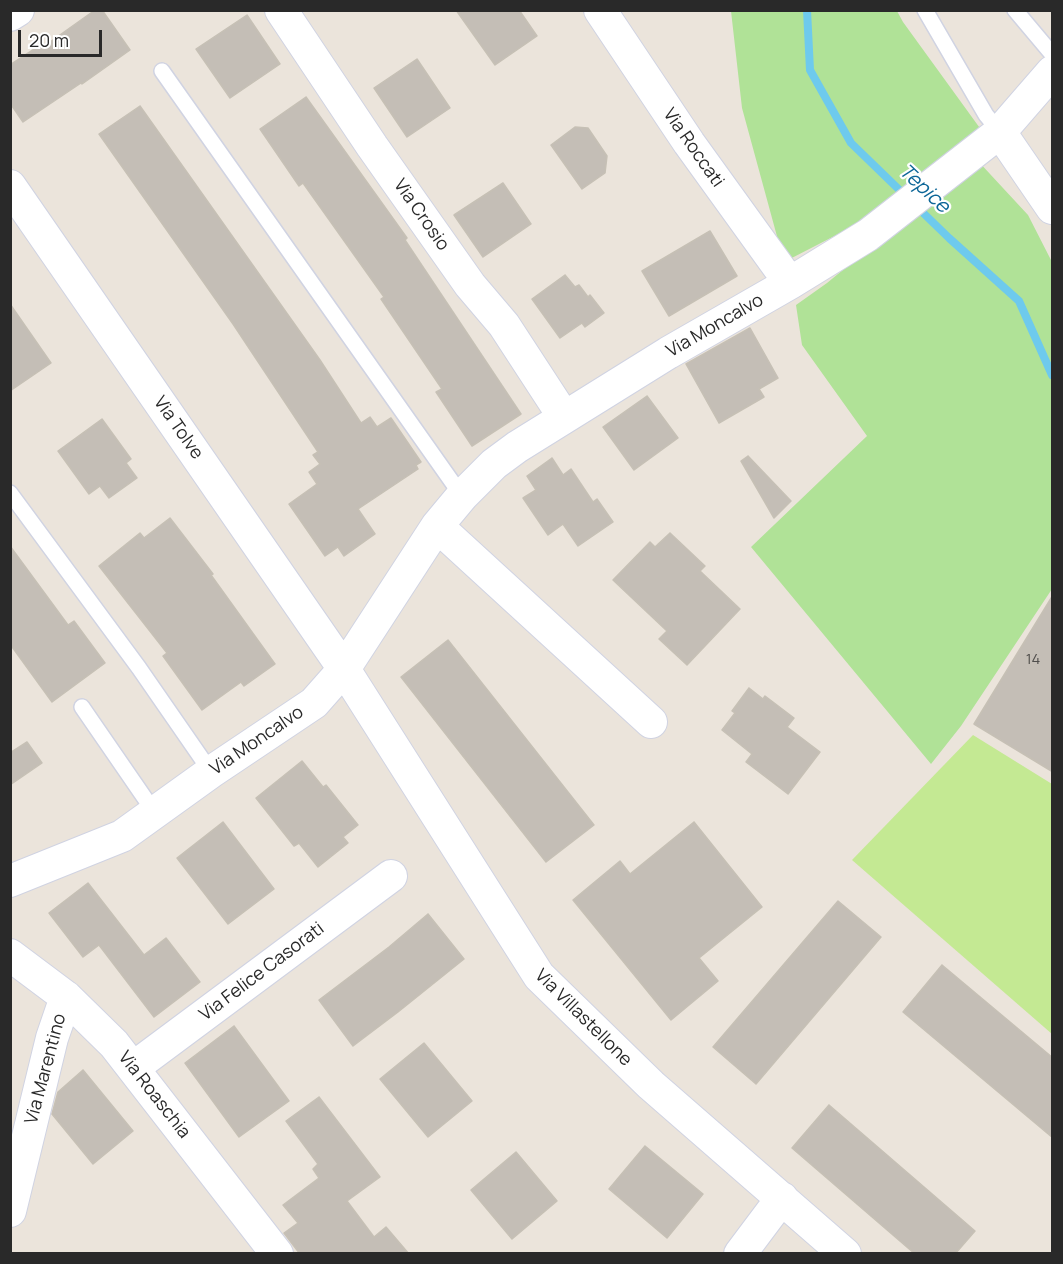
<!DOCTYPE html>
<html>
<head>
<meta charset="utf-8">
<style>
	body { margin:0 }
	#map { position:relative; width:1063px; height:1264px; overflow:hidden; background:#ebe4db; font-family:Manrope,sans-serif }
	canvas { display:block }
	.frame { position:absolute; inset:0; border:12px solid #292929; pointer-events:none }
	.scale { position:absolute; left:18px; top:30px; width:84px; height:27px; box-sizing:border-box; border:3px solid #292929; border-top:0; padding-left:8px; font-size:18px; line-height:21px; white-space:nowrap; color:#292929; -webkit-text-stroke:4px #fff; paint-order:stroke }
</style>
</head>
<body>
<div id="map">
<canvas width="1063" height="1264"></canvas>
<div class="frame"></div>
<div class="scale">20 m</div>
</div>
<script>
const context = document.querySelector('canvas').getContext('2d');
context.lineJoin = 'round';
function fill(path, color) { context.fillStyle = color; context.fill(path, 'evenodd'); }
const toPath = rows => new Path2D(rows.map(r => 'M' + r).join(''));
function trace(path, color, width, dash) { context.strokeStyle = color; context.lineWidth = width; context.lineCap = dash ? 'butt' : 'round'; context.setLineDash(dash || []); context.stroke(path); }
function drawText(font, color, halo, rows, align = 'center') {
  context.font = font + ' Manrope,sans-serif'; context.lineWidth = 4.5; context.setLineDash([]); context.textBaseline = 'middle'; context.strokeStyle = halo; context.fillStyle = color; for (const [text, x, y, turn = 0] of rows) {
    context.save(); context.translate(x, y); context.rotate((+turn || 0) * Math.PI / 180); context.textAlign = isNaN(turn) ? turn : align; if (halo) context.strokeText(text, 0, 0); context.fillText(text, 0, 0); context.restore();
  }
}
const green = toPath([
	[731,11,897,11,903,22,982,131,965,147,1028,215,1052,262,1052,589,961,726,931,764,751,547,867,436,802,345,796,305,827,283,871,247,852,227,784,262,742,108]
]);
const pitch = toPath([
	[973,735,1052,784,1052,1034,852,860]
]);
const stream = toPath([
	[807,10,810,70,851,143,949,238,1019,301,1052,375]
]);
const building = toPath([
	[95,10,102,10,130,50,82,84,81,83,23,122,10,103,10,65,42,44,43,47,95,10],
	[456,10,519,10,537,36,495,65,456,10],
	[247,15,280,64,230,98,196,49,247,15],
	[417,59,450,108,407,137,374,88,417,59],
	[306,97,407,238,405,240,521,414,472,446,436,392,442,389,381,299,384,297,303,183,299,186,260,129,306,97],
	[140,106,320,360,361,423,370,417,377,427,391,418,421,462,416,465,418,469,358,509,375,534,344,556,338,547,325,556,289,504,317,484,309,472,320,464,313,455,318,452,233,324,99,134,140,106],
	[575,127,588,128,607,156,605,173,582,189,551,145,575,127],
	[503,183,531,224,483,257,454,215,503,183],
	[710,231,737,276,669,316,642,271,710,231],
	[565,275,575,287,579,285,588,297,590,295,604,313,585,327,582,323,560,338,532,299,565,275],
	[10,304,51,363,10,391,10,304],
	[750,328,778,378,759,389,764,397,719,423,686,364,750,328],
	[647,396,678,438,634,470,603,427,647,396],
	[102,419,131,459,126,463,137,478,109,498,100,486,89,494,58,451,102,419],
	[748,456,791,501,774,518,741,461,748,456],
	[552,458,563,475,571,469,593,502,597,499,613,522,578,546,563,524,548,535,523,498,536,490,527,476,552,458],
	[170,518,213,574,211,575,275,664,244,686,241,682,202,710,163,656,167,653,99,566,140,533,144,538,170,518],
	[670,533,705,566,700,571,740,609,687,665,659,639,667,631,613,580,650,542,655,547,670,533],
	[10,546,68,625,74,621,105,663,52,702,10,644,10,546],
	[1053,595,1053,772,974,724,1053,595],
	[448,640,594,825,546,862,401,677,448,640],
	[749,688,763,699,765,696,794,718,787,727,820,752,788,794,746,762,752,754,722,730,735,713,732,711,749,688],
	[27,742,42,763,10,785,10,753,27,742],
	[302,761,323,787,326,785,358,825,343,837,348,843,318,867,299,843,294,846,256,798,302,761],
	[223,822,274,889,228,924,177,858,223,822],
	[694,822,762,907,699,958,718,981,671,1020,573,900,620,861,630,874,694,822],
	[88,883,144,955,166,938,200,982,154,1017,99,945,83,957,49,913,88,883],
	[838,901,881,937,756,1084,713,1047,838,901],
	[428,914,464,959,398,1012,353,1046,319,1000,389,947,428,914],
	[942,965,1053,1058,1053,1138,903,1012,942,965],
	[234,1026,289,1101,239,1137,185,1063,234,1026],
	[424,1043,472,1101,428,1137,380,1079,424,1043],
	[83,1070,133,1131,93,1164,52,1114,58,1092,83,1070],
	[319,1097,380,1177,347,1201,374,1237,386,1227,409,1254,300,1254,284,1233,298,1223,283,1205,319,1178,313,1169,318,1164,286,1121,319,1097],
	[829,1105,975,1231,955,1254,915,1254,792,1148,829,1105],
	[645,1146,703,1194,667,1238,609,1189,645,1146],
	[516,1152,557,1201,512,1239,471,1190,516,1152]
]);
const lane = toPath([
	[925,10,986,115,1000,132],
	[1015,10,1052,54],
	[162,71,462,496],
	[10,493,139,668,211,772],
	[82,707,155,813]
]);
const street = toPath([
	[281,10,372,146,470,285,504,325,564,417],
	[600,10,689,143,790,283],
	[10,15,18,10],
	[1000,132,1052,208],
	[10,186,344,669,539,976,651,1085,845,1254],
	[437,526,651,722],
	[10,881,122,836,211,772,314,703,344,669,437,526,462,496,494,464,517,447,668,353,790,283,868,235,1000,132,1052,72],
	[10,955,66,997,114,1044,277,1254],
	[133,1068,391,876],
	[10,1211,52,1038,66,997],
	[740,1254,782,1198]
]);
const numberNames = [
	["14",1033,660]
];
const streetNames = [
	["Via Roccati",693,148,55],
	["Via Crosio",421,215,55],
	["Via Moncalvo",715,326,-30],
	["Via Tolve",178,428,55],
	["Via Moncalvo",257,741,-34],
	["Via Felice Casorati",262,972,-37],
	["Via Villastellone",583,1018,45],
	["Via Marentino",46,1069,-75],
	["Via Roaschia",154,1095,52]
];
const waterNames = [
	["Tepice",924,189,43]
];
fill(green, '#b0e297');
fill(pitch, '#c4e993');
trace(stream, '#6ecaed', 8);
fill(building, '#c4beb6');
trace(building, '#c6c0b5', 1.5);
trace(lane, '#d0d3e2', 18);
trace(street, '#d0d3e2', 34);
trace(lane, '#fff', 15);
trace(street, '#fff', 32);
drawText('15px', '#504e4c', null, numberNames);
drawText('18px', '#292929', '#fff', streetNames);
drawText('italic 20px', '#0e6798', '#fff', waterNames);
</script>
</body>
</html>
